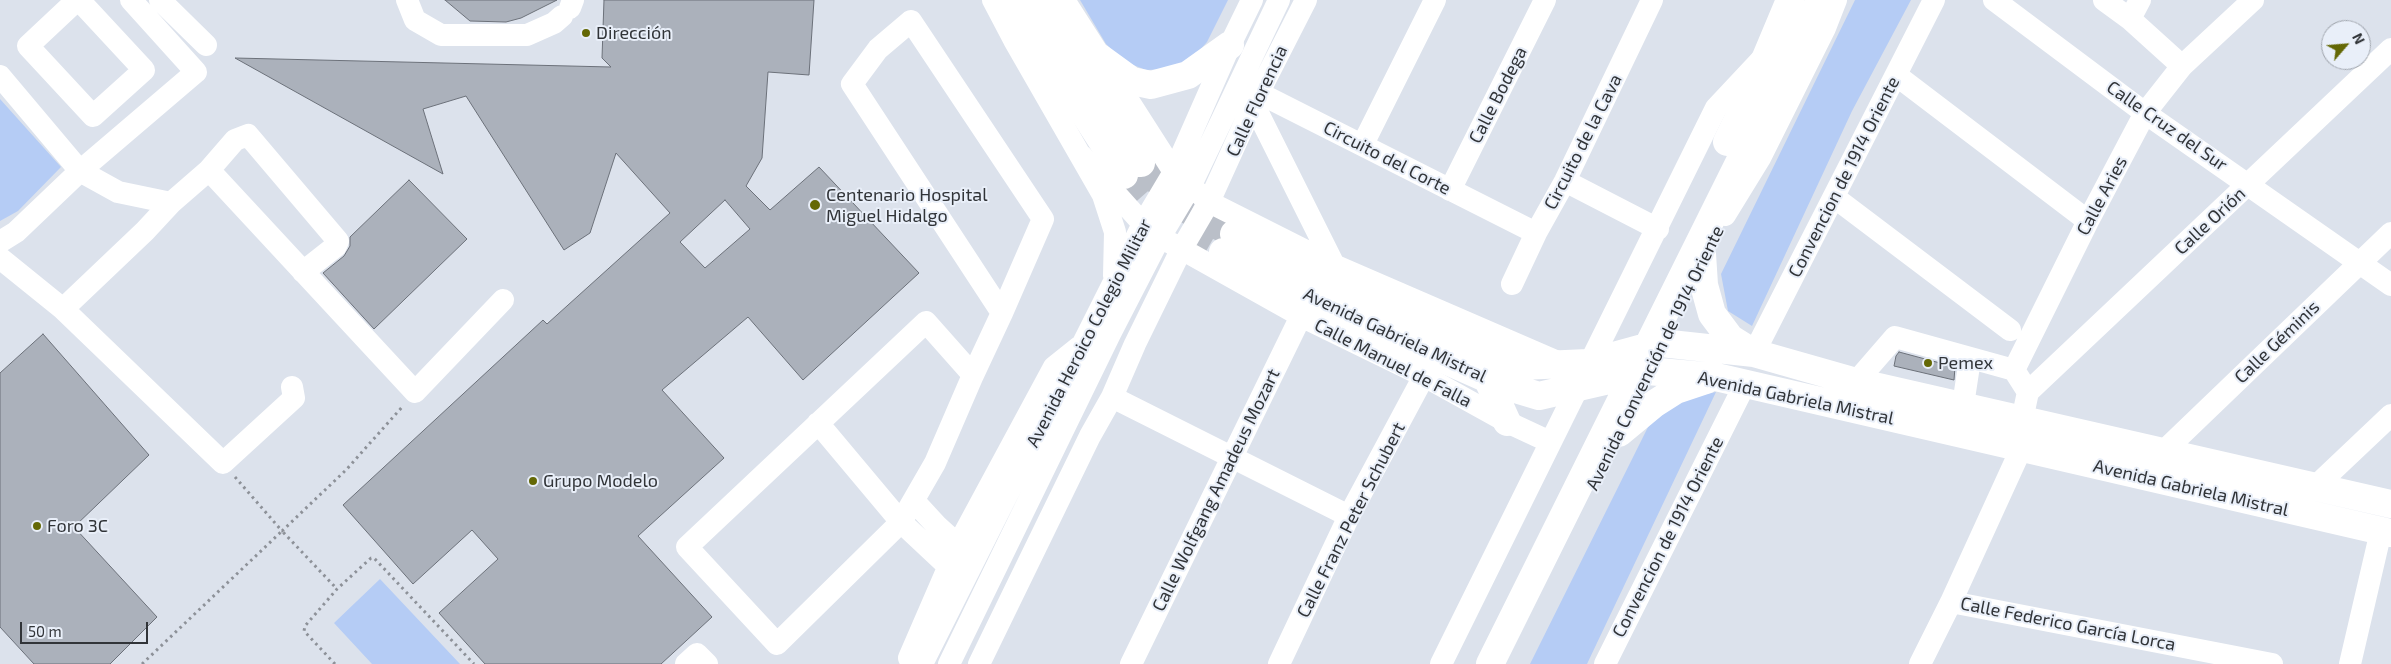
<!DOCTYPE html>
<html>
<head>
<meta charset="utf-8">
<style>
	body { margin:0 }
	#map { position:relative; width:2391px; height:664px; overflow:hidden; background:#dce2ec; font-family:"Exo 2",sans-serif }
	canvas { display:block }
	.north { position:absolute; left:2321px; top:20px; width:50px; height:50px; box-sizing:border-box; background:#e9eff9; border:1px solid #9fa4ac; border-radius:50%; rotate:63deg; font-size:14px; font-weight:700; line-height:20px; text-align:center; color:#313438 }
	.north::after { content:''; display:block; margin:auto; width:18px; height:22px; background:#646805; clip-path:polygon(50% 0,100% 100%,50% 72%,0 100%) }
	.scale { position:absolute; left:20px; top:622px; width:128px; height:22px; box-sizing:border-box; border:2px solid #313438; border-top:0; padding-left:6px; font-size:15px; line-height:18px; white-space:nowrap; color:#313438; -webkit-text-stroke:4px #e9eff9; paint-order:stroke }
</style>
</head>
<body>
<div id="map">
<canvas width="2391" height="664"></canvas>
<div class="north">N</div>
<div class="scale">50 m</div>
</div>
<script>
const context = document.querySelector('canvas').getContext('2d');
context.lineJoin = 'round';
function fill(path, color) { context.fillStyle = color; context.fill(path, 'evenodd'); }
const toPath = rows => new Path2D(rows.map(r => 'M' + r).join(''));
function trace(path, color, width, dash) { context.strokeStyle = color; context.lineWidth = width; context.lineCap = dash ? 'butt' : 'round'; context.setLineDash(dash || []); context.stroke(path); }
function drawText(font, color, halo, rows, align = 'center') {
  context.font = font + ' "Exo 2",sans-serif'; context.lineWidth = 4; context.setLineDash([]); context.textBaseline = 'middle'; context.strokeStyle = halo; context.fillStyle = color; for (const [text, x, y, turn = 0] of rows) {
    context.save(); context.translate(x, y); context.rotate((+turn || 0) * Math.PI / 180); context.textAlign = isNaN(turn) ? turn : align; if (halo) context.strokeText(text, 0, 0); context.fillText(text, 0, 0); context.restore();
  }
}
const green = toPath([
	[1080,0,1228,0,1207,42,1190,61,1168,69,1146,70,1123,61,1106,44],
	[1855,0,1911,0,1852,111,1752,326,1728,311,1721,274],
	[0,99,61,167,18,211,0,221],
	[1716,392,1587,664,1530,664,1650,423,1682,399],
	[380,579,460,664,372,664,334,623]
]);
const building = toPath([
	[445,0,557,0,521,18,506,22,470,21,445,0],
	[604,0,814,0,809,75,768,72,762,158,746,186,770,210,819,167,919,273,803,380,748,317,662,390,724,458,638,536,712,617,661,664,485,664,439,613,498,559,472,530,413,584,343,505,543,320,547,324,670,213,616,153,590,233,564,250,466,96,423,109,443,174,235,58,611,67,602,58,604,0],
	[725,200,750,229,705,268,680,242,725,200],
	[409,180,467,239,374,329,323,273,344,256,350,246,350,237,409,180],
	[43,334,149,455,74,527,157,617,110,664,34,664,0,627,0,373,43,334],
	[1899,352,1955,367,1954,380,1894,366,1896,356,1899,352]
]);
const majorTunnel = toPath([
	[1141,163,1182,207,1234,234],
	[1124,175,1160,216,1223,252]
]);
const path = toPath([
	[235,477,282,531,346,470,403,406],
	[142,664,282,531,337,589],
	[335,664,304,631,305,626,337,589,371,558,374,558,474,664]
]);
const minor = toPath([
	[77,0,28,46,93,116,144,70,79,0],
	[131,0,196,72,80,171,118,192,171,203],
	[160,0,206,45],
	[407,0,415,20,441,35,527,35,554,23,562,16],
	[993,0,1014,40,1103,195,1115,232,1114,276],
	[1064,0,1174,172,1209,202,1334,265,1558,362],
	[1994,0,2145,113,2391,285],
	[2104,0,2130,19,2182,66],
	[570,8,573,0],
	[2130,19,2140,0],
	[1896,75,2088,221],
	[0,76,80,171,16,232,0,242],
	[1245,86,1536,233],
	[1254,105,1334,265],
	[1363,144,1435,0],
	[1082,156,1143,224,1160,237,1301,316,1424,376,1507,422,1550,442],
	[209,170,415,392,503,300],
	[1565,181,1658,229],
	[1450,190,1545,0],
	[1834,197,2010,330],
	[1725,215,1760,158,1825,28,1836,0],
	[0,258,63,309,145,231,171,203,209,170,235,140,248,135,338,241,336,246,303,272],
	[1512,284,1536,233,1565,181,1652,0],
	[63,309,223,463,294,398,292,387],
	[1754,353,1934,0],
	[973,375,926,322,687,547,777,644,901,522,935,463,973,375,1002,313,1043,219,911,21,878,49,852,84,1002,313],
	[1856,382,1895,337,2014,370],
	[2028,392,2391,49],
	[1112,397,1349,516],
	[1963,405,1970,359],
	[818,423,901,522,949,567],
	[2163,452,2391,233],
	[2315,487,2391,415],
	[914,501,937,526,958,545],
	[1951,602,2272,664],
	[909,658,958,545,1054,367,1079,347],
	[686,664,697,654,707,664],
	[922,664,1143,224,1174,172,1230,45,1252,0],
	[949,664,1111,332,1160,237,1190,187,1279,0],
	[979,664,1090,436,1112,397,1135,344,1181,250,1209,202,1258,94,1306,0],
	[1131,664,1301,316],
	[1279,664,1349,516,1424,376],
	[1441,664,1716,108,1761,60],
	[1605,664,1745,384],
	[1920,664,1951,602,2021,449,2022,420,2028,392,2014,370,2088,221,2145,113,2182,66,2253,0],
	[2350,664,2381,531]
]);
const major = toPath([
	[1011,0,1124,175],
	[1040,0,1141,163],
	[1099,57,1132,81,1151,85,1188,75,1230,45],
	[1727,142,1754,86,1790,0],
	[1234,234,1475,351,1521,366,1588,363,1661,343,1754,353,1856,382,2391,504],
	[1223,252,1393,337,1499,384,1539,396,1648,371,1716,377,2391,533],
	[1702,254,1704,285,1712,314,1730,338,1754,353],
	[1487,378,1507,422],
	[1619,433,1654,404,1676,390,1706,380],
	[1490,664,1820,0]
]);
const markers = [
	[586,33,5,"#646805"],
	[815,205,6,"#646805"],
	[1928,363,5,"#646805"],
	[533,481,5,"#646805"],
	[37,526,5,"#646805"]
];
const poiNames = [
	["Dirección",596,33],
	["Centenario Hospital",826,195],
	["Miguel Hidalgo",826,216],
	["Pemex",1938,363],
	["Grupo Modelo",543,481],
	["Foro 3C",47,526]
];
const streetNames = [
	["Calle Bodega",1498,95,-63],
	["Calle Florencia",1257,101,-65],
	["Calle Cruz del Sur",2167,126,35],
	["Circuito de la Cava",1583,142,-63],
	["Circuito del Corte",1387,158,27],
	["Convencion de 1914 Oriente",1844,177,-63],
	["Calle Aries",2102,196,-62],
	["Calle Orión",2210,221,-43],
	["Avenida Heroico Colegio Militar",1089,333,-63],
	["Avenida Gabriela Mistral",1395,335,25],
	["Calle Géminis",2277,342,-44],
	["Avenida Convención de 1914 Oriente",1655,358,-64],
	["Calle Manuel de Falla",1393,363,27],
	["Avenida Gabriela Mistral",1796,398,12],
	["Avenida Gabriela Mistral",2191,488,13],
	["Calle Wolfgang Amadeus Mozart",1216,490,-64],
	["Calle Franz Peter Schubert",1351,520,-63],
	["Convencion de 1914 Oriente",1668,537,-63],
	["Calle Federico García Lorca",2068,624,11]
];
fill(green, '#b5ccf5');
fill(building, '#abb1bb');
trace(building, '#6c717a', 1);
trace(majorTunnel, '#babfc8', 28, [28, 14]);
trace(path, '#8d9198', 3, [2.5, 4]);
trace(minor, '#fff', 22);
trace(major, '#fff', 28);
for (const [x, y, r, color] of markers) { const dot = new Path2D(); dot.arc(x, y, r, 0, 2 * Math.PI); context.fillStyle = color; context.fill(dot); trace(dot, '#e9eff9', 2); }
drawText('18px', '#313438', '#e9eff9', poiNames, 'left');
drawText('18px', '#313438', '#e9eff9', streetNames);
</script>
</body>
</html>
